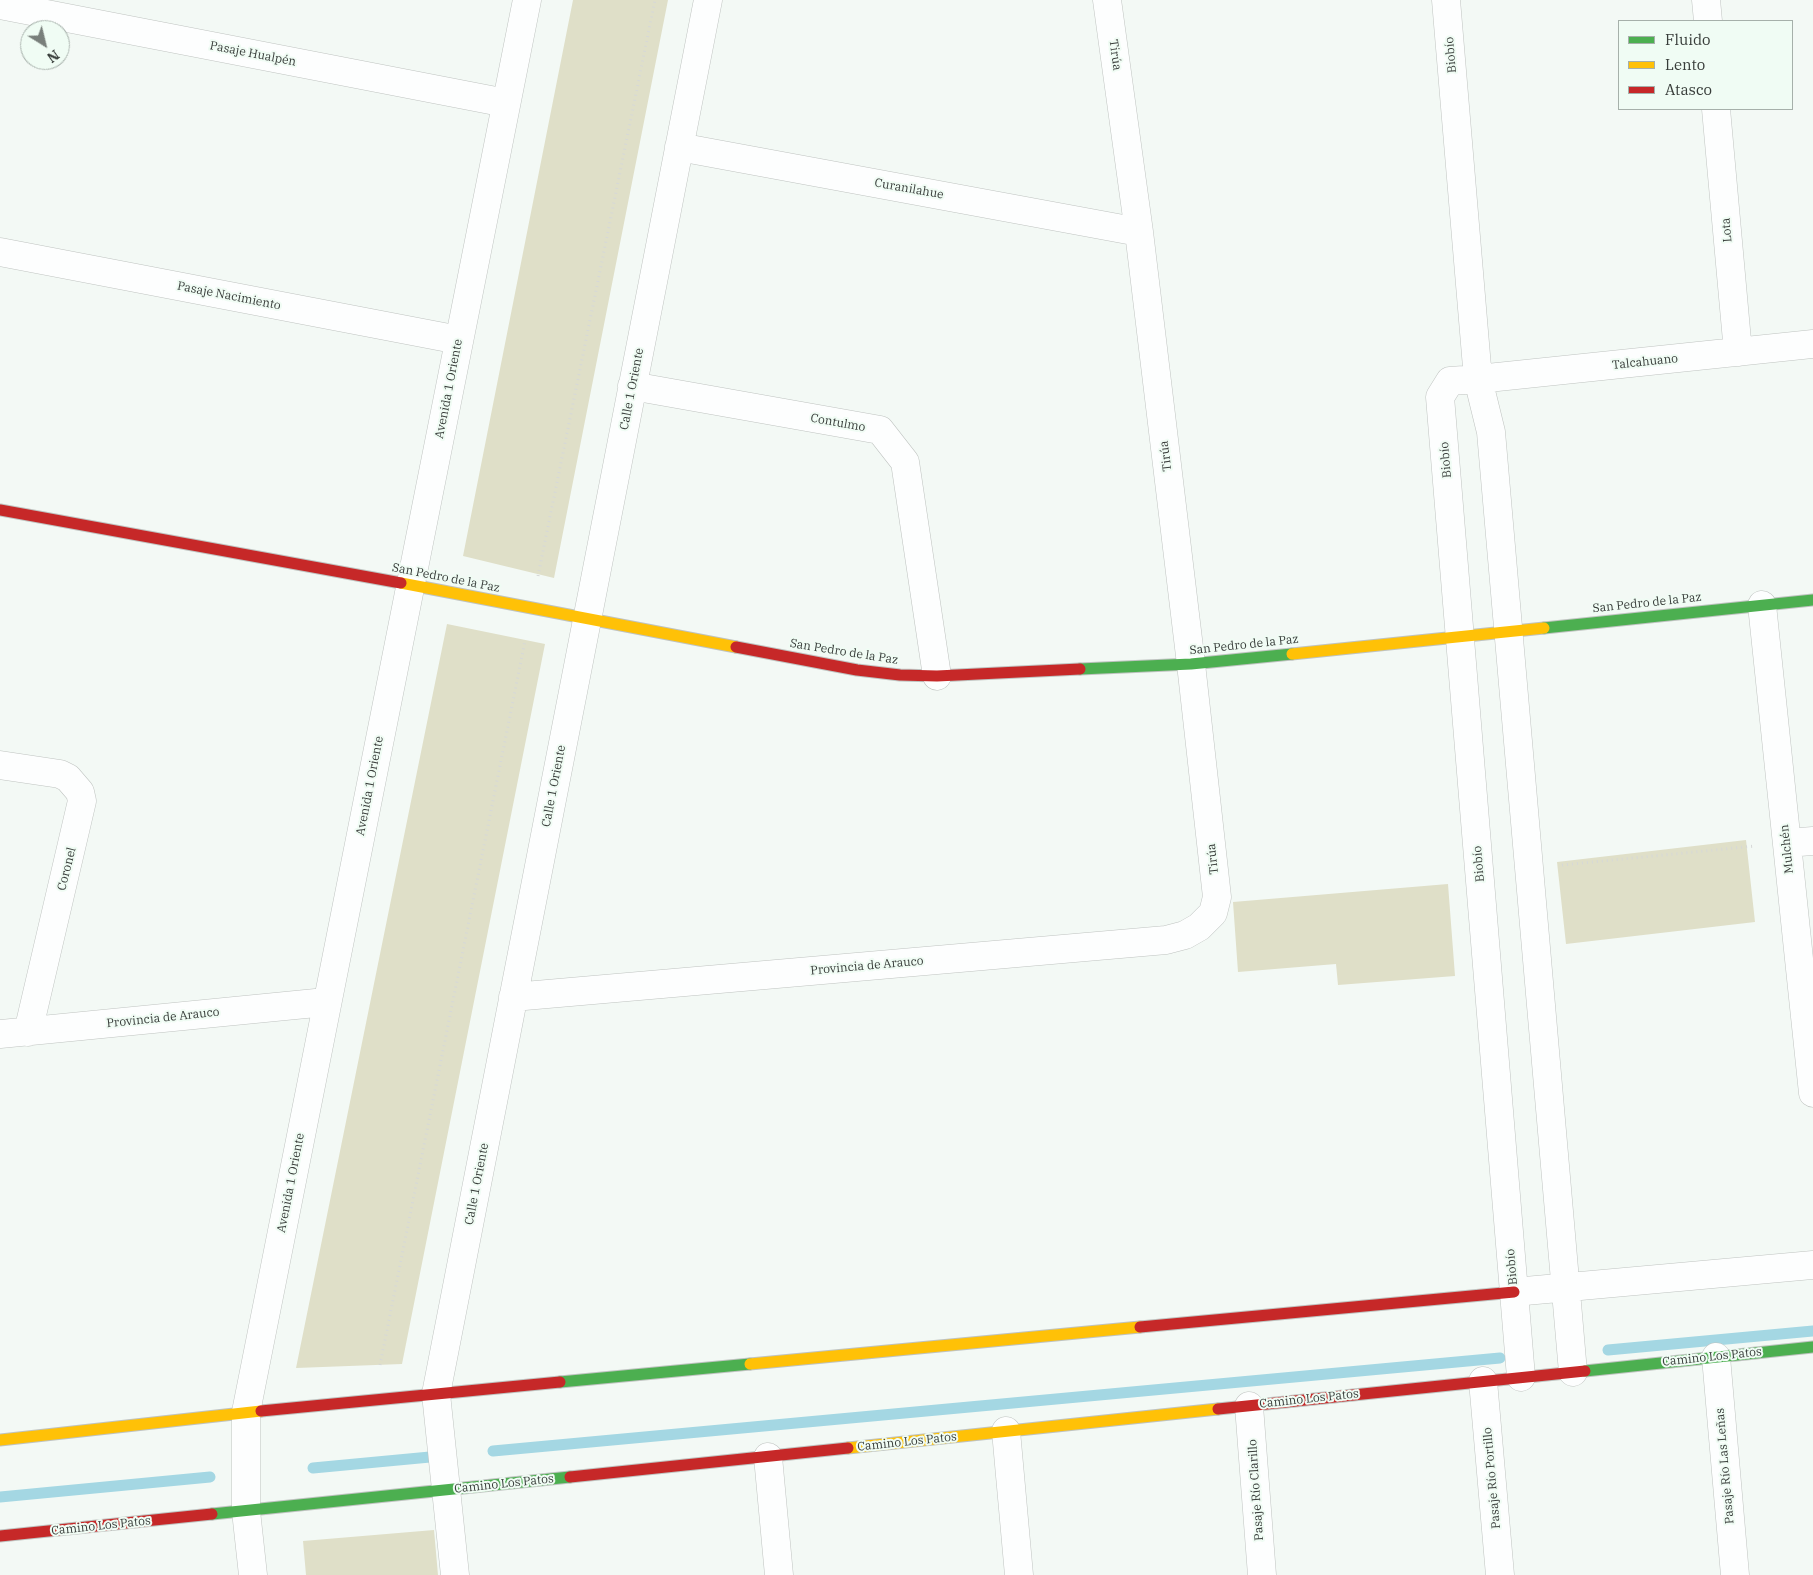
<!DOCTYPE html>
<html>
<head>
<meta charset="utf-8">
<style>
	body { margin:0 }
	#map { position:relative; width:1813px; height:1575px; overflow:hidden; background:#f3f9f5; font-family:"IBM Plex Serif",serif }
	canvas { display:block }
	.legend { position:absolute; left:1618px; top:20px; width:175px; height:90px; box-sizing:border-box; background:#f0fcf4; border:1px solid #a6b0aa; margin:0; padding:6px 9px; list-style:none; font-size:15px; color:#383d3a }
	.legend li { display:flex; align-items:center; gap:10px; height:25px }
	.legend b { width:25px; border:1px solid #a6b0aa }
	.north { position:absolute; left:20px; top:20px; width:50px; height:50px; box-sizing:border-box; background:#f0fcf4; border:1px solid #a6b0aa; border-radius:50%; rotate:144deg; font-size:14px; font-weight:700; line-height:20px; text-align:center; color:#383d3a }
	.north::after { content:''; display:block; margin:auto; width:18px; height:22px; background:#797f7b; clip-path:polygon(50% 0,100% 100%,50% 72%,0 100%) }
</style>
</head>
<body>
<div id="map">
<canvas width="1813" height="1575"></canvas>
<ul class="legend">
<li><b style="height:6px;background:#4caf50"></b>Fluido</li>
<li><b style="height:6px;background:#ffc107"></b>Lento</li>
<li><b style="height:6px;background:#c62828"></b>Atasco</li>
</ul>
<div class="north">N</div>
</div>
<script>
const context = document.querySelector('canvas').getContext('2d');
context.lineJoin = 'round';
function fill(path, color) { context.fillStyle = color; context.fill(path, 'evenodd'); }
const toPath = rows => new Path2D(rows.map(r => 'M' + r).join(''));
function trace(path, color, width, dash) { context.strokeStyle = color; context.lineWidth = width; context.lineCap = dash ? 'butt' : 'round'; context.setLineDash(dash || []); context.stroke(path); }
function drawText(font, color, halo, rows, align = 'center') {
  context.font = font + ' "IBM Plex Serif",serif'; context.lineWidth = 4; context.setLineDash([]); context.textBaseline = 'middle'; context.strokeStyle = halo; context.fillStyle = color; for (const [text, x, y, turn = 0] of rows) {
    context.save(); context.translate(x, y); context.rotate((+turn || 0) * Math.PI / 180); context.textAlign = isNaN(turn) ? turn : align; if (halo) context.strokeText(text, 0, 0); context.fillText(text, 0, 0); context.restore();
  }
}
const green = toPath([
	[573,0,668,0,554,578,463,556],
	[447,624,545,644,402,1364,296,1368],
	[1746,840,1755,922,1566,944,1557,862],
	[1448,884,1455,976,1338,985,1336,964,1238,972,1233,902],
	[434,1530,438,1575,306,1575,303,1541]
]);
const stream = toPath([
	[1608,1350,1813,1331],
	[493,1451,1500,1358],
	[313,1468,430,1457],
	[0,1497,210,1477]
]);
const path = toPath([
	[538,576,655,0],
	[1562,865,1755,846],
	[380,1365,525,641]
]);
const street = toPath([
	[1446,0,1478,379,1491,432,1573,1372],
	[1706,0,1708,21],
	[0,5,506,103],
	[1716,109,1738,352],
	[679,147,1139,232],
	[0,252,459,340],
	[632,386,880,430,905,462,937,676],
	[1762,605,1813,1093],
	[0,765,60,774,68,778,80,792,82,801,28,1032],
	[1787,843,1813,841],
	[513,997,1166,940,1185,935,1199,927,1213,913,1217,897,1191,664,1139,232,1107,0],
	[0,1034,326,1002],
	[1514,1292,1813,1265],
	[1716,1357,1735,1575],
	[1521,1377,1440,397,1450,381,1478,379,1813,344],
	[1483,1381,1500,1575],
	[1249,1406,1262,1575],
	[1006,1431,1019,1575],
	[768,1457,779,1575],
	[253,1575,246,1511,246,1412,527,0],
	[455,1575,436,1394,708,0]
]);
const fast = toPath([
	[1544,628,1813,600],
	[1080,669,1191,664,1292,654],
	[1585,1371,1813,1347],
	[560,1382,750,1364],
	[212,1514,570,1477]
]);
const slow = toPath([
	[401,583,736,647],
	[1292,654,1544,628],
	[750,1364,1140,1327],
	[0,1440,261,1411],
	[848,1448,1218,1409]
]);
const jam = toPath([
	[0,510,401,583],
	[736,647,857,670,900,675,937,676,1080,669],
	[1140,1327,1514,1292],
	[1218,1409,1585,1371],
	[261,1411,560,1382],
	[570,1477,848,1448],
	[0,1536,212,1514]
]);
const streetNames = [
	["Pasaje Hualpén",253,54,11],
	["Tirúa",1115,55,82],
	["Biobío",1451,55,-95],
	["Curanilahue",909,189,10],
	["Lota",1727,230,-95],
	["Pasaje Nacimiento",229,296,11],
	["Talcahuano",1645,362,-6],
	["Avenida 1 Oriente",449,389,-79],
	["Calle 1 Oriente",632,389,-79],
	["Contulmo",838,423,10],
	["Tirúa",1166,456,-97],
	["Biobío",1446,460,-95],
	["San Pedro de la Paz",446,578,11],
	["San Pedro de la Paz",1647,603,-6],
	["San Pedro de la Paz",1244,645,-6],
	["San Pedro de la Paz",844,652,9],
	["Avenida 1 Oriente",370,786,-79],
	["Calle 1 Oriente",554,786,-79],
	["Mulchén",1787,849,-96],
	["Tirúa",1213,859,-96],
	["Biobío",1479,864,-95],
	["Coronel",67,869,-76],
	["Provincia de Arauco",867,966,-5],
	["Provincia de Arauco",163,1018,-6],
	["Avenida 1 Oriente",291,1183,-79],
	["Calle 1 Oriente",477,1184,-79],
	["Biobío",1512,1267,-95],
	["Camino Los Patos",1712,1357,-6],
	["Camino Los Patos",1309,1399,-6],
	["Camino Los Patos",907,1442,-6],
	["Pasaje Río Las Leñas",1725,1466,-95],
	["Pasaje Río Portillo",1492,1478,-95],
	["Camino Los Patos",504,1484,-6],
	["Pasaje Río Clarillo",1256,1490,-94],
	["Camino Los Patos",101,1526,-6]
];
fill(green, '#dfdfc8');
trace(stream, '#a4d7e3', 11);
trace(street, '#bfc3c0', 29);
trace(fast, '#bfc3c0', 13);
trace(slow, '#bfc3c0', 13);
trace(jam, '#bfc3c0', 13);
trace(path, '#d6d8d7', 3, [1, 4]);
trace(street, '#fdfefe', 28);
trace(fast, '#4caf50', 11);
trace(slow, '#ffc107', 11);
trace(jam, '#c62828', 11);
drawText('12px', '#383d3a', '#f0fcf4', streetNames);
</script>
</body>
</html>
